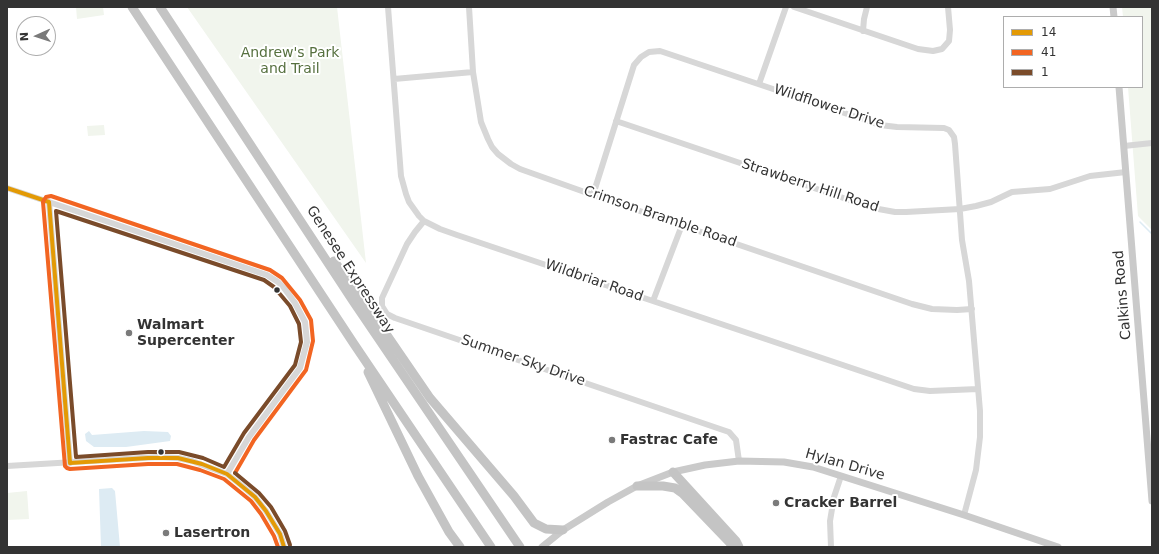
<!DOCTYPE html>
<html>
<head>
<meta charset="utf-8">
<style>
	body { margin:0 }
	#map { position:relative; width:1159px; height:554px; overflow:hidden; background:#fff; font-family:"DejaVu Sans",sans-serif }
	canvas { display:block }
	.frame { position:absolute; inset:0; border:8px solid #333; pointer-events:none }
	.legend { position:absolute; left:1003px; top:16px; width:140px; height:72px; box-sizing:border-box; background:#fff; border:1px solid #adadad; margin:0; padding:5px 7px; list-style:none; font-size:12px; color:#333 }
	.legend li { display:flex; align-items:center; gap:8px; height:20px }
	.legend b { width:20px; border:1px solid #adadad }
	.north { position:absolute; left:16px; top:16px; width:40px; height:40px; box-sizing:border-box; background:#fff; border:1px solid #adadad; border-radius:50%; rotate:267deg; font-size:11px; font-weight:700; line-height:16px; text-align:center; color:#333 }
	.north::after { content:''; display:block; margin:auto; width:14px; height:18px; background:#7a7a7a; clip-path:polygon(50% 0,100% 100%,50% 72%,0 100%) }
</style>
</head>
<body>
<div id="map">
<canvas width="1159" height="554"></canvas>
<div class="frame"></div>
<ul class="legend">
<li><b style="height:5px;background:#e39a05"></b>14</li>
<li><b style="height:5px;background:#f26522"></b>41</li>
<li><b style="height:5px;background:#7a4b2a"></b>1</li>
</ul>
<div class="north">N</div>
</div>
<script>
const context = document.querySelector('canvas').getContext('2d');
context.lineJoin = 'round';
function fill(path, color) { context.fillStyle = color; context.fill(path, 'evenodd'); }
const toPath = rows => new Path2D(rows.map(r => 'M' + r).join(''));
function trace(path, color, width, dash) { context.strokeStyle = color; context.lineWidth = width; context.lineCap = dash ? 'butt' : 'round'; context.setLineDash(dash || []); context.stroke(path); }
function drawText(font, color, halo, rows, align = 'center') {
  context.font = font + ' "DejaVu Sans",sans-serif'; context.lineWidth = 4; context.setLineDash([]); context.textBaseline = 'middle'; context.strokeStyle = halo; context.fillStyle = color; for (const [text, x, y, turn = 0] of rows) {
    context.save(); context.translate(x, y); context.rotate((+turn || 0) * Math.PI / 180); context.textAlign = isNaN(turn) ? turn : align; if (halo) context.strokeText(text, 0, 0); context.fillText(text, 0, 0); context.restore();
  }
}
const green = toPath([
	[76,7,103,7,104,15,77,19],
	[187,7,337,7,366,263],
	[1122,7,1152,7,1152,230,1138,216,1128,87,1142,87,1142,17,1123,17],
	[104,125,105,135,88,136,87,126],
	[27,491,29,519,7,520,7,493]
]);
const water = toPath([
	[89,431,92,435,144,431,168,432,171,436,170,441,126,447,94,447,86,441,85,434],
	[112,488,115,491,120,547,101,547,99,489]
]);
const stream = toPath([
	[1140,222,1152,234]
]);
const minor = toPath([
	[388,7,401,176,406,194,409,202,419,216,424,221,440,229,457,235,914,389,930,391,978,389],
	[469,7,473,72,481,122,488,139,492,147,498,154,511,164,520,169,593,195,912,304,932,309,957,310,972,309],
	[794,7,918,49,933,51,942,49,949,41,950,30,948,7],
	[863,31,864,19,867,7],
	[394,79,473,72],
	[759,84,786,7],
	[616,121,873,208,895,212,906,212,960,209,976,206,991,202,1012,192,1050,189,1090,176,1126,172],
	[1124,146,1152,143],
	[7,188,267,275,278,282,284,288,295,303,305,322,307,342,300,368,249,437,227,474],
	[593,195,634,65,641,57,649,52,660,51,666,53,880,125,897,127,944,128,949,130,954,137,955,144,962,240,969,281,980,411,980,437,976,470,964,515],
	[49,202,70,463],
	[424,221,415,232,407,244,382,298,382,306,387,314,395,318,723,430,729,432,736,440,739,461],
	[653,301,682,225],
	[7,466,159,457,178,458,192,461,227,474,241,485,255,497,266,511,280,534,284,547],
	[831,547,830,521,834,497,841,476]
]);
const major = toPath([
	[1113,7,1114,17],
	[1119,87,1152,501],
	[542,547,563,530,608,502,637,486,673,472,705,465,739,461,784,462,813,467,964,515,1058,547]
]);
const highway = toPath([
	[132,7,354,344,491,547],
	[160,7,353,301,520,547],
	[334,261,367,306,430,398,514,496,534,523,546,529,563,530],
	[368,372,418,476,449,532,460,547],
	[673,472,736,541,739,547],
	[637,486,663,486,675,488,682,493,730,543,732,547]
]);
const bus1 = toPath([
	[7,188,49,202],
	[49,202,70,463],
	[70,463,148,458,178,458,202,464,227,474,255,497,266,511,280,534,284,547]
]);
const bus2 = toPath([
	[235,473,254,440,306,370,313,341,311,320,300,300,282,278,270,270,51,196,46,197,44,200,43,202,65,466,67,468,70,469,148,464,177,464,200,470,224,479,251,501,261,514,274,536,278,547]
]);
const bus3 = toPath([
	[56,211,264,280,274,287,290,306,299,324,301,342,295,365,244,433,224,467,203,458,179,452,148,452,76,457,56,211],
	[235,473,259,493,271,507,285,531,290,545]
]);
const markers = [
	[277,290,3.5,"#333"],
	[129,333,4,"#7a7a7a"],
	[612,440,4,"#7a7a7a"],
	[161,452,3.5,"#333"],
	[776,503,4,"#7a7a7a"],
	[166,533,4,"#7a7a7a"]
];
const parkNames = [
	["Andrew's Park",290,53],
	["and Trail",290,69]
];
const streetNames = [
	["Wildflower Drive",829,107,18],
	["Strawberry Hill Road",810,186,18],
	["Crimson Bramble Road",660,217,19],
	["Genesee Expressway",350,270,57],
	["Wildbriar Road",594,281,19],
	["Calkins Road",1123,295,-95],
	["Summer Sky Drive",523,361,19],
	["Hylan Drive",845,465,16]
];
const poiNames = [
	["Walmart",137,325],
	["Supercenter",137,341],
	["Fastrac Cafe",620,440],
	["Cracker Barrel",784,503],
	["Lasertron",174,533]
];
fill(green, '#f1f5ed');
fill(water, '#ddebf3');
trace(stream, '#ddebf3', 1.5);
trace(minor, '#d7d7d7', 6);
trace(major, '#cacaca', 7);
trace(highway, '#c4c4c4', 9);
trace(bus1, '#e39a05', 4);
trace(bus2, '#f26522', 4);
trace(bus3, '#7a4b2a', 4);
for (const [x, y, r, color] of markers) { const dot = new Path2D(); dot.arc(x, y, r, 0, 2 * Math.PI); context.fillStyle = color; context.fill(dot); trace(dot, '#fff', 1.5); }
drawText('14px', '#56703f', '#fff', parkNames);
drawText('14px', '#333', '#fff', streetNames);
drawText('bold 14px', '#333', '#fff', poiNames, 'left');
</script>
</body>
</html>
